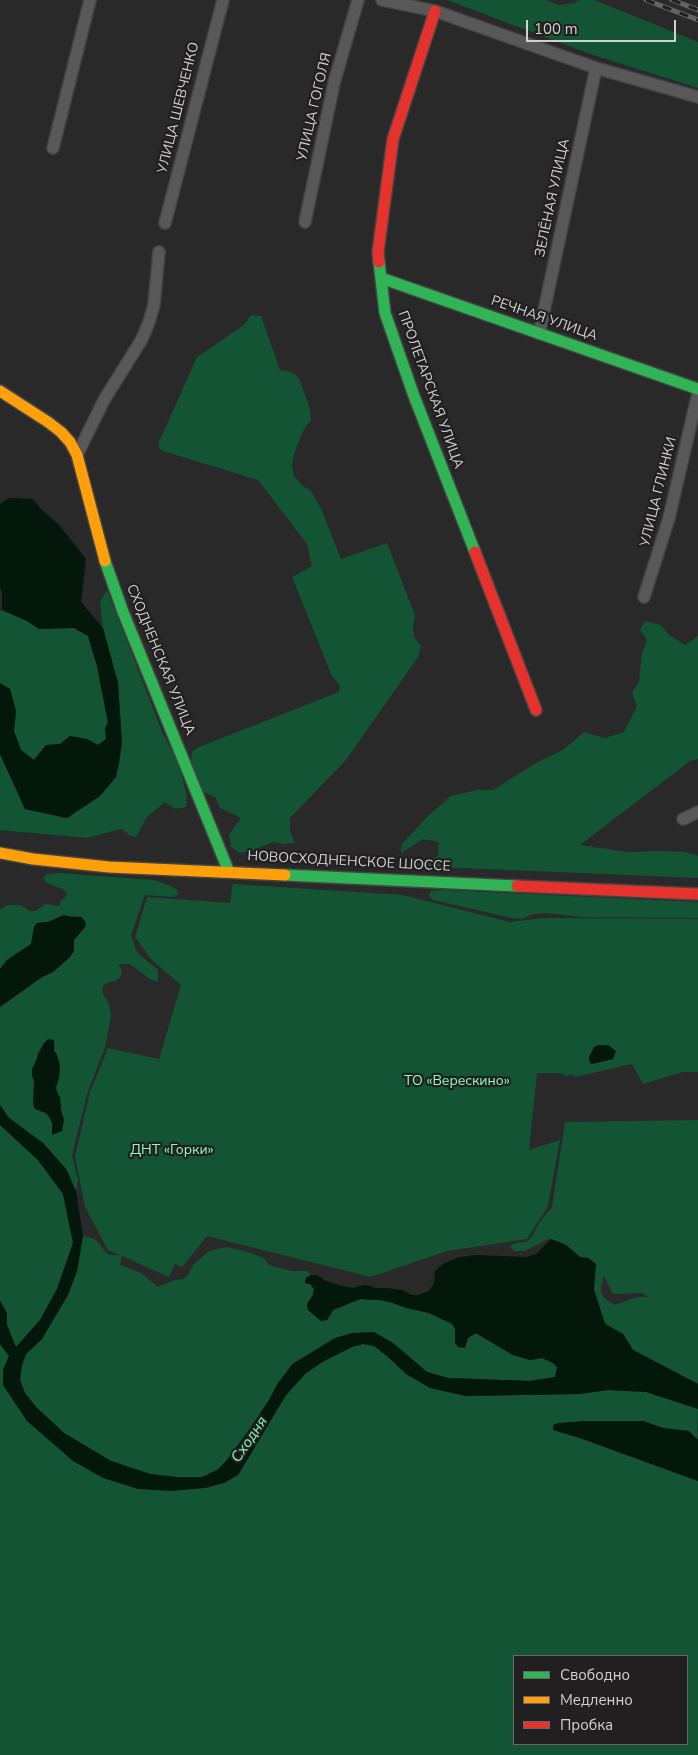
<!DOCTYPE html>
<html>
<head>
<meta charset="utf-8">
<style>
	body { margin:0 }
	#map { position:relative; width:698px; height:1755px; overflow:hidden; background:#292929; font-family:"Nunito Sans",sans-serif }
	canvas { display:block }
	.legend { position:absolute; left:513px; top:1655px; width:175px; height:90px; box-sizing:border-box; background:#211f20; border:1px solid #686667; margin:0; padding:6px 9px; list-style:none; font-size:15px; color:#d2d0d2 }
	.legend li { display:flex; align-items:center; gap:10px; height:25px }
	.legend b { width:25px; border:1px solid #686667 }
	.scale { position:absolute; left:526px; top:20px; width:150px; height:22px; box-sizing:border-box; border:2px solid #d2d0d2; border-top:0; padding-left:6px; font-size:15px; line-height:18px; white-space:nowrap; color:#d2d0d2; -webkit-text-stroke:4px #211f20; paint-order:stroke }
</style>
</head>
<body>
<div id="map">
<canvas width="698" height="1755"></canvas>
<ul class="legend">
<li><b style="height:6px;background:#30b455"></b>Свободно</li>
<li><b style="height:6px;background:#ff9f0a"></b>Медленно</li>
<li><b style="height:6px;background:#e5322d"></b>Пробка</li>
</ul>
<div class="scale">100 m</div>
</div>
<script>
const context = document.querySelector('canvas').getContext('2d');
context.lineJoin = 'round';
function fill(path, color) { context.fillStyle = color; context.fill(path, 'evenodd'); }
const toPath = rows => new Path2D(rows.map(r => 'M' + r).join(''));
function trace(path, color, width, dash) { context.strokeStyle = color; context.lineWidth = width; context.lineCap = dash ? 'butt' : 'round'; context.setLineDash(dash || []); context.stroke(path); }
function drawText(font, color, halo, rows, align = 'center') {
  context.font = font + ' "Nunito Sans",sans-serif'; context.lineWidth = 4.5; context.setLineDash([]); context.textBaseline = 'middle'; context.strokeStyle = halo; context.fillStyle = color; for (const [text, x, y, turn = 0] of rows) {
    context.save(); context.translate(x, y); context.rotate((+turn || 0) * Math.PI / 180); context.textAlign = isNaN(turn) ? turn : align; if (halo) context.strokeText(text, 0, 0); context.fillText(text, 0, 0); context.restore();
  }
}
const green = toPath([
	[447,0,546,0,559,5,574,3,580,0,594,0,698,42,698,88,590,54],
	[251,315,261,316,280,370,291,372,299,378,310,409,311,420,304,429,294,454,292,465,294,476,302,485,311,491,322,511,341,559,387,543,415,615,413,626,414,637,421,646,418,657,346,760,290,818,290,831,295,843,284,844,273,842,252,851,240,853,231,847,229,835,241,818,220,808,215,797,203,792,191,763,192,752,199,747,339,692,340,686,331,674,292,577,312,566,307,544,258,480,163,451,159,448,159,442,197,357,244,325],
	[107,590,163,734,178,762,187,796,186,807,175,809,165,802,147,817,136,837,131,836,121,829,87,838,0,830,0,754,25,809,67,818,100,796,122,743,118,683,103,628,100,602],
	[2,610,27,621,39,629,74,628,88,636,97,666,108,723,105,728,106,739,98,745,87,739,70,736,60,744,46,745,34,760,21,750,14,731,16,711,10,689,0,683,0,611],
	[645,621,661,625,669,635,685,645,698,636,698,759,690,761,580,845,627,852,663,851,685,852,696,855,698,856,698,878,414,866,438,856,439,842,423,839,401,853,402,844,428,816,451,796,477,790,493,790,536,763,563,750,584,732,605,738,624,732,637,706,632,693,639,682,642,653,647,640,640,630],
	[59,873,154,880,171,886,176,889,179,894,174,897,145,895,131,935,136,950,140,955,158,970,158,982,148,978,130,964,124,964,118,965,122,970,121,976,117,980,105,984,102,989,103,994,109,1004,111,1015,105,1048,88,1091,72,1155,78,1180,76,1191,66,1169,43,1143,9,1118,0,1105,0,1007,42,977,53,972,70,957,74,951,74,940,85,926,81,917,64,915,48,922,43,922,34,927,31,944,7,960,0,969,0,909,8,905,20,905,30,911,36,911,45,904,60,906,60,901,65,898,67,893,62,889,47,883,43,878,47,874],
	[44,1043,55,1046,54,1051,57,1055,60,1066,59,1077,56,1088,61,1104,61,1110,64,1120,52,1135,52,1123,46,1113,41,1112,32,1075,32,1069,35,1065,38,1054],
	[233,884,403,895,510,922,543,918,698,919,698,1072,683,1072,643,1084,632,1064,575,1077,570,1074,566,1077,562,1073,537,1073,529,1150,560,1140,548,1206,527,1239,447,1251,371,1277,207,1236,182,1267,175,1264,169,1277,122,1256,120,1265,141,1273,158,1287,175,1280,183,1279,188,1275,193,1265,209,1251,227,1247,248,1252,264,1258,269,1265,291,1271,307,1271,311,1275,306,1278,305,1283,310,1284,314,1289,313,1295,307,1304,312,1314,317,1317,327,1320,333,1310,360,1299,379,1300,390,1302,429,1313,453,1324,455,1329,455,1343,468,1338,475,1333,513,1355,530,1360,542,1358,553,1363,557,1367,556,1377,530,1381,448,1378,427,1372,393,1343,335,1338,292,1364,278,1383,269,1400,247,1433,227,1460,217,1470,202,1477,176,1477,150,1474,111,1461,64,1433,36,1407,25,1393,20,1380,22,1365,26,1354,42,1339,77,1271,83,1236,95,1239,107,1254,121,1256,108,1250,85,1207,75,1156,90,1092,108,1048,159,1059,181,985,152,960,135,937,147,897,230,903],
	[441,890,698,902,698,918,581,917,546,913,533,914,522,919,512,918,433,900,429,896,430,891],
	[698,1120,698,1384,633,1350,623,1334,605,1324,594,1290,594,1276,588,1258,580,1257,566,1245,551,1239,546,1240,525,1251,514,1251,510,1246,515,1243,526,1242,531,1238,539,1223,552,1207,565,1122],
	[604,1276,613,1294,642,1293,648,1297,637,1297,615,1305,604,1298,601,1292,601,1286],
	[0,1125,38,1160,63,1194,73,1243,57,1289,40,1320,16,1348,7,1325,7,1313,0,1301],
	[0,1344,9,1356,3,1370,27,1421,138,1489,238,1475,286,1395,306,1373,324,1361,352,1347,363,1344,374,1346,430,1388,466,1396,579,1394,608,1390,646,1392,698,1409,697,1440,689,1431,663,1428,642,1421,559,1423,553,1425,553,1430,580,1438,698,1481,698,1755,0,1755],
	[514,1656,687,1656,687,1744,514,1744]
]);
const water = toPath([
	[9,498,33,499,41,509,60,526,86,559,81,602,103,628,118,683,122,743,119,764,116,777,100,796,67,818,25,809,0,754,0,683,10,689,16,711,14,731,21,750,34,760,46,745,60,744,70,736,87,739,98,745,106,739,105,728,108,723,97,666,88,636,74,628,39,629,27,621,2,610,2,592,0,588,0,504],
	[64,915,70,917,81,917,85,921,86,926,74,940,74,951,70,957,53,972,42,977,0,1007,0,969,7,960,31,944,34,927,37,923,48,922],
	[48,1039,54,1040,54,1051,57,1055,60,1066,59,1077,56,1088,57,1093,60,1097,61,1110,64,1120,62,1131,52,1135,52,1123,50,1117,46,1113,35,1109,33,1104,34,1081,32,1075,32,1069,37,1059,38,1054,44,1043],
	[608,1045,616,1051,613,1059,592,1064,590,1063,589,1057,594,1047,599,1045],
	[0,1105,9,1118,43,1143,66,1169,76,1191,83,1236,77,1271,68,1295,42,1339,26,1354,22,1365,20,1380,25,1393,36,1407,64,1433,111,1461,150,1474,176,1477,202,1477,217,1470,227,1460,247,1433,269,1400,278,1383,293,1364,335,1338,352,1333,374,1332,393,1343,427,1372,448,1378,530,1381,555,1377,557,1367,553,1363,542,1358,530,1360,513,1355,476,1333,468,1338,465,1348,458,1347,455,1343,455,1329,452,1324,429,1313,406,1308,390,1302,379,1300,360,1299,333,1310,327,1320,321,1321,308,1310,307,1304,313,1295,314,1289,310,1284,305,1283,306,1278,311,1275,317,1275,326,1281,342,1286,353,1288,364,1285,370,1286,375,1288,386,1288,402,1290,412,1295,418,1295,429,1291,434,1283,435,1271,443,1264,460,1257,476,1255,526,1257,536,1254,551,1239,566,1245,580,1257,588,1258,596,1264,594,1290,605,1324,623,1334,633,1350,698,1384,698,1409,646,1392,608,1390,579,1394,466,1396,430,1388,406,1374,388,1357,374,1346,363,1344,352,1347,324,1361,306,1373,286,1395,238,1475,224,1483,205,1488,171,1491,138,1489,103,1478,73,1461,27,1421,3,1385,3,1370,9,1356,0,1344,0,1301,7,1313,7,1325,16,1347,40,1320,57,1289,73,1243,63,1194,38,1160,0,1125],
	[585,1421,643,1421,663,1428,689,1431,698,1440,698,1481,580,1438,553,1430,553,1425,559,1423]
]);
const street = toPath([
	[382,0,435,11,596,68,698,97],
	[53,148,90,0],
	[305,222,334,83,358,0],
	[165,223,223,0],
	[539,334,596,68],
	[77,455,104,400,142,339,149,322,154,305,159,252],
	[644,597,669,518,698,393],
	[683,819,698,812]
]);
const fast = toPath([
	[379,262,385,313,414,396,475,552],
	[381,278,698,389],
	[105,561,123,612,229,872],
	[285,875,517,886]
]);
const slow = toPath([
	[0,391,48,422,61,432,70,442,77,455,105,561],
	[0,853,33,859,109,867,285,875]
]);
const jam = toPath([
	[379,262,378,252,393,139,435,11],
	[475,552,536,710],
	[517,886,698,894]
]);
const rail = toPath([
	[646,0,698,20],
	[672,0,698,10]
]);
const streetNames = [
	["УЛИЦА ГОГОЛЯ",315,107,-77],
	["УЛИЦА ШЕВЧЕНКО",179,108,-76],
	["ЗЕЛЁНАЯ УЛИЦА",553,198,-78],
	["РЕЧНАЯ УЛИЦА",544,319,19],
	["ПРОЛЕТАРСКАЯ УЛИЦА",430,390,70],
	["УЛИЦА ГЛИНКИ",659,492,-76],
	["СХОДНЕНСКАЯ УЛИЦА",160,660,68],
	["НОВОСХОДНЕНСКОЕ ШОССЕ",349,862,3]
];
const parkNames = [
	["ТО «Верескино»",457,1082],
	["ДНТ «Горки»",172,1151]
];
const waterNames = [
	["Сходня",250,1440,-56]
];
fill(green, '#135435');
fill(water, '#04170b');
trace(street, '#444', 14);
trace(fast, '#444', 14);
trace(slow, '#444', 14);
trace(jam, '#444', 14);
trace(street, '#585858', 11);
trace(fast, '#30b455', 11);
trace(slow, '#ff9f0a', 11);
trace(jam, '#e5322d', 11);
trace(rail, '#636363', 5);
trace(rail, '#211f20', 3, [9]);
drawText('14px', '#d2d0d2', '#211f20', streetNames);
drawText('14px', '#8efdbd', '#211f20', parkNames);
drawText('italic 15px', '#86f4b5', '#211f20', waterNames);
</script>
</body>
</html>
